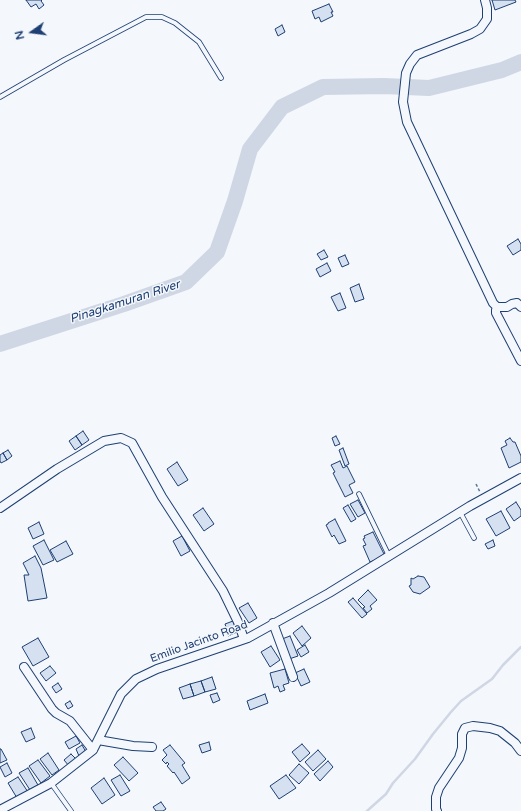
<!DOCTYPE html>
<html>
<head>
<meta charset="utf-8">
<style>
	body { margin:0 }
	#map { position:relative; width:521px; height:811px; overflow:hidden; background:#f4f7fb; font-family:"Varela Round",sans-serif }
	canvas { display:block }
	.north { position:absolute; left:12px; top:12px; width:40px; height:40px; -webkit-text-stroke:3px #f4f7fb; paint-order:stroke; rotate:256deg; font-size:11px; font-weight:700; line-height:16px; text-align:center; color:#1d3f73 }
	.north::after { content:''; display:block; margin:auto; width:14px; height:18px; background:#1d3f73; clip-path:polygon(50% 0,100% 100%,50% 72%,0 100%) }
</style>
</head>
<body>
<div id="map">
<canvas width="521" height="811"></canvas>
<div class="north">N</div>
</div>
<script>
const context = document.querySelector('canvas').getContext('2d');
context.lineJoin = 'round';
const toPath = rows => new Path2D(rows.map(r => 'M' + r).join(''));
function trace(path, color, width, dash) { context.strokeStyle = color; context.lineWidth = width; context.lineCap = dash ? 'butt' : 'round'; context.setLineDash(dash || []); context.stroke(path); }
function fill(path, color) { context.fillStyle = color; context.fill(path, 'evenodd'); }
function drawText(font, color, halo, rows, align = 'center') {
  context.font = font + ' "Varela Round",sans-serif'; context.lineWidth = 3; context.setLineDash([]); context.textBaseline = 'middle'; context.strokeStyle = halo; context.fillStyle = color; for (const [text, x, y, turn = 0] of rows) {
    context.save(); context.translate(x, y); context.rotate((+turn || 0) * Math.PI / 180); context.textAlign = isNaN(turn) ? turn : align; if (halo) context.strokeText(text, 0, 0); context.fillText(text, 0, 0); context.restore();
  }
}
const stream = toPath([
	[367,811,386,794,393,783,415,759,433,734,451,712,461,701,492,679,503,665,521,647]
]);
const river = toPath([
	[0,344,124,304,186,282,217,252,235,201,250,149,282,107,323,87,384,86,429,88,502,70,521,62]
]);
const building = toPath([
	[26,0,42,0,41,1,44,5,39,9,36,4,31,7,26,0],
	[492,0,515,0,516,2,495,10,492,0],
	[329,4,333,12,331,12,333,16,321,22,319,17,315,19,312,11,329,4],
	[282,25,285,32,278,36,275,29,282,25],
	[518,239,521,244,521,250,513,255,507,246,518,239],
	[324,250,328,257,321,260,317,254,324,250],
	[345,255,349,264,342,267,338,258,345,255],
	[327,263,331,271,320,277,316,269,327,263],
	[359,284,364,299,355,302,350,288,359,284],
	[340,293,346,308,338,311,331,297,340,293],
	[83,431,89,440,82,445,76,436,83,431],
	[76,436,82,445,75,450,69,441,76,436],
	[336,436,340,444,335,446,332,438,336,436],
	[510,438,513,442,515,442,521,456,521,462,509,468,501,448,507,445,505,441,510,438],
	[343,448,349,464,345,466,339,450,343,448],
	[8,450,12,456,7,460,3,453,8,450],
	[3,453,7,460,1,463,0,461,0,455,3,453],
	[340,461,343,468,347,466,355,482,349,485,353,493,345,497,333,473,335,472,331,465,340,461],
	[177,462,188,480,178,486,167,469,177,462],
	[358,500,365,513,358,517,350,504,358,500],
	[516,502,521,510,521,516,514,521,506,509,516,502],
	[348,505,356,519,351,522,343,508,348,505],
	[203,508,214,524,204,531,193,515,203,508],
	[501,511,510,528,496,536,486,519,501,511],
	[335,519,346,541,339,544,334,535,332,537,326,525,328,524,328,523,335,519],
	[39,522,44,534,33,539,28,528,39,522],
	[373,532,385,556,376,561,375,560,370,562,363,546,366,545,363,539,365,538,364,536,373,532],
	[182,536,190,551,181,556,173,541,182,536],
	[44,540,54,560,43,565,33,546,44,540],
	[493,540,495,546,488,549,485,544,493,540],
	[66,541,73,554,57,562,50,550,66,541],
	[35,556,41,568,47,598,28,601,24,575,29,575,23,563,35,556],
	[418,576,424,577,430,587,420,594,413,592,409,586,411,585,411,578,413,579,418,576],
	[368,590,377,600,370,606,372,609,367,613,363,608,365,607,358,600,368,590],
	[353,598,367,614,362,618,348,602,353,598],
	[248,603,257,618,249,623,239,608,248,603],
	[233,621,237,632,228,636,225,630,227,630,225,624,233,621],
	[302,626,311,638,302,646,293,633,302,626],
	[290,636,298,656,289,659,282,639,290,636],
	[38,638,49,657,33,666,22,647,38,638],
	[305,645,309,652,301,657,297,650,305,645],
	[271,646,280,660,270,667,261,652,271,646],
	[50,666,56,673,46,681,40,673,50,666],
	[285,669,289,683,283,685,285,690,280,692,278,686,274,688,270,673,285,669],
	[304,669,310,682,301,686,295,673,304,669],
	[212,677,216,689,205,692,201,681,212,677],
	[201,681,205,692,194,696,190,684,201,681],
	[58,683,62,689,56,693,52,687,58,683],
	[190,684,194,696,183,699,179,688,190,684],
	[217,693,220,700,213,703,210,695,217,693],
	[265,694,268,703,250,710,247,701,265,694],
	[70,701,73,706,68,709,65,704,70,701],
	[31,728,35,738,26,742,21,732,31,728],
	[76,736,80,743,69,749,65,742,76,736],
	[209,742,211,750,202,753,199,745,209,742],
	[302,744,310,753,300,762,292,752,302,744],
	[82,745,86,752,79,756,76,749,82,745],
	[170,745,185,763,182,765,190,778,182,784,174,772,173,773,167,766,169,764,167,762,166,764,162,760,167,755,163,750,170,745],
	[0,749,1,749,7,760,0,763,0,749],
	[318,750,326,759,313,771,305,762,318,750],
	[48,753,59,770,52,775,40,759,48,753],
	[71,754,76,759,69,766,64,760,71,754],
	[123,757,138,773,129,781,114,765,123,757],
	[38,760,50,776,41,783,29,766,38,760],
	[328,761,333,767,320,781,314,774,328,761],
	[7,763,12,773,5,777,0,767,7,763],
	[299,764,309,773,299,784,289,775,299,764],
	[28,768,38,785,30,790,19,773,28,768],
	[120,775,130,791,121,796,111,780,120,775],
	[286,775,296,788,279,799,270,786,286,775],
	[18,777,28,792,17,798,8,783,18,777],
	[104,778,115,795,102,804,91,788,104,778],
	[161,802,166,809,163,811,156,811,153,807,161,802]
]);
const path = toPath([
	[476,484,480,492]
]);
const service = toPath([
	[0,97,64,60,146,17,162,17,175,23,199,42,221,78],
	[359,494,389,556],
	[460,512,474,538],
	[51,783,71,811]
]);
const minor = toPath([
	[485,0,487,8,487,19,480,29,471,34,417,55,410,64,406,73,403,102,407,122,493,303,497,307,507,307,512,304,517,303,521,307],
	[497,307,496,310,496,313,521,361],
	[0,508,57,469,104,441,121,438,132,443,162,497,223,591,238,622,244,639],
	[273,623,293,677],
	[24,667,52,709,56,713,70,721,93,750],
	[98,740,133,746,152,747],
	[0,810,51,783,93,750,121,694,136,679,157,669,248,638,329,593,470,506,521,478],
	[437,811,436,809,436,797,439,788,459,758,462,748,462,734,465,728,473,726,490,728,500,731,515,743,521,751]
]);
const streetNames = [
	["Emilio Jacinto Road",199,642,-20]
];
const waterNames = [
	["Pinagkamuran River",125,302,-18]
];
trace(stream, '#cfd7e4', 2.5);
trace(river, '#cfd7e4', 16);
fill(building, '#d5e0f0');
trace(building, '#1d3f73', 1);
trace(service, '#1d3f73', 5.5);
trace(minor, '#1d3f73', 10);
trace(path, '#5e769c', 1.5, [3, 2]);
trace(service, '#f4f7fb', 4);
trace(minor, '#f4f7fb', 8);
drawText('11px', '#1d3f73', '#f4f7fb', streetNames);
drawText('italic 12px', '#1d3f73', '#f4f7fb', waterNames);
</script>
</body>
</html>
